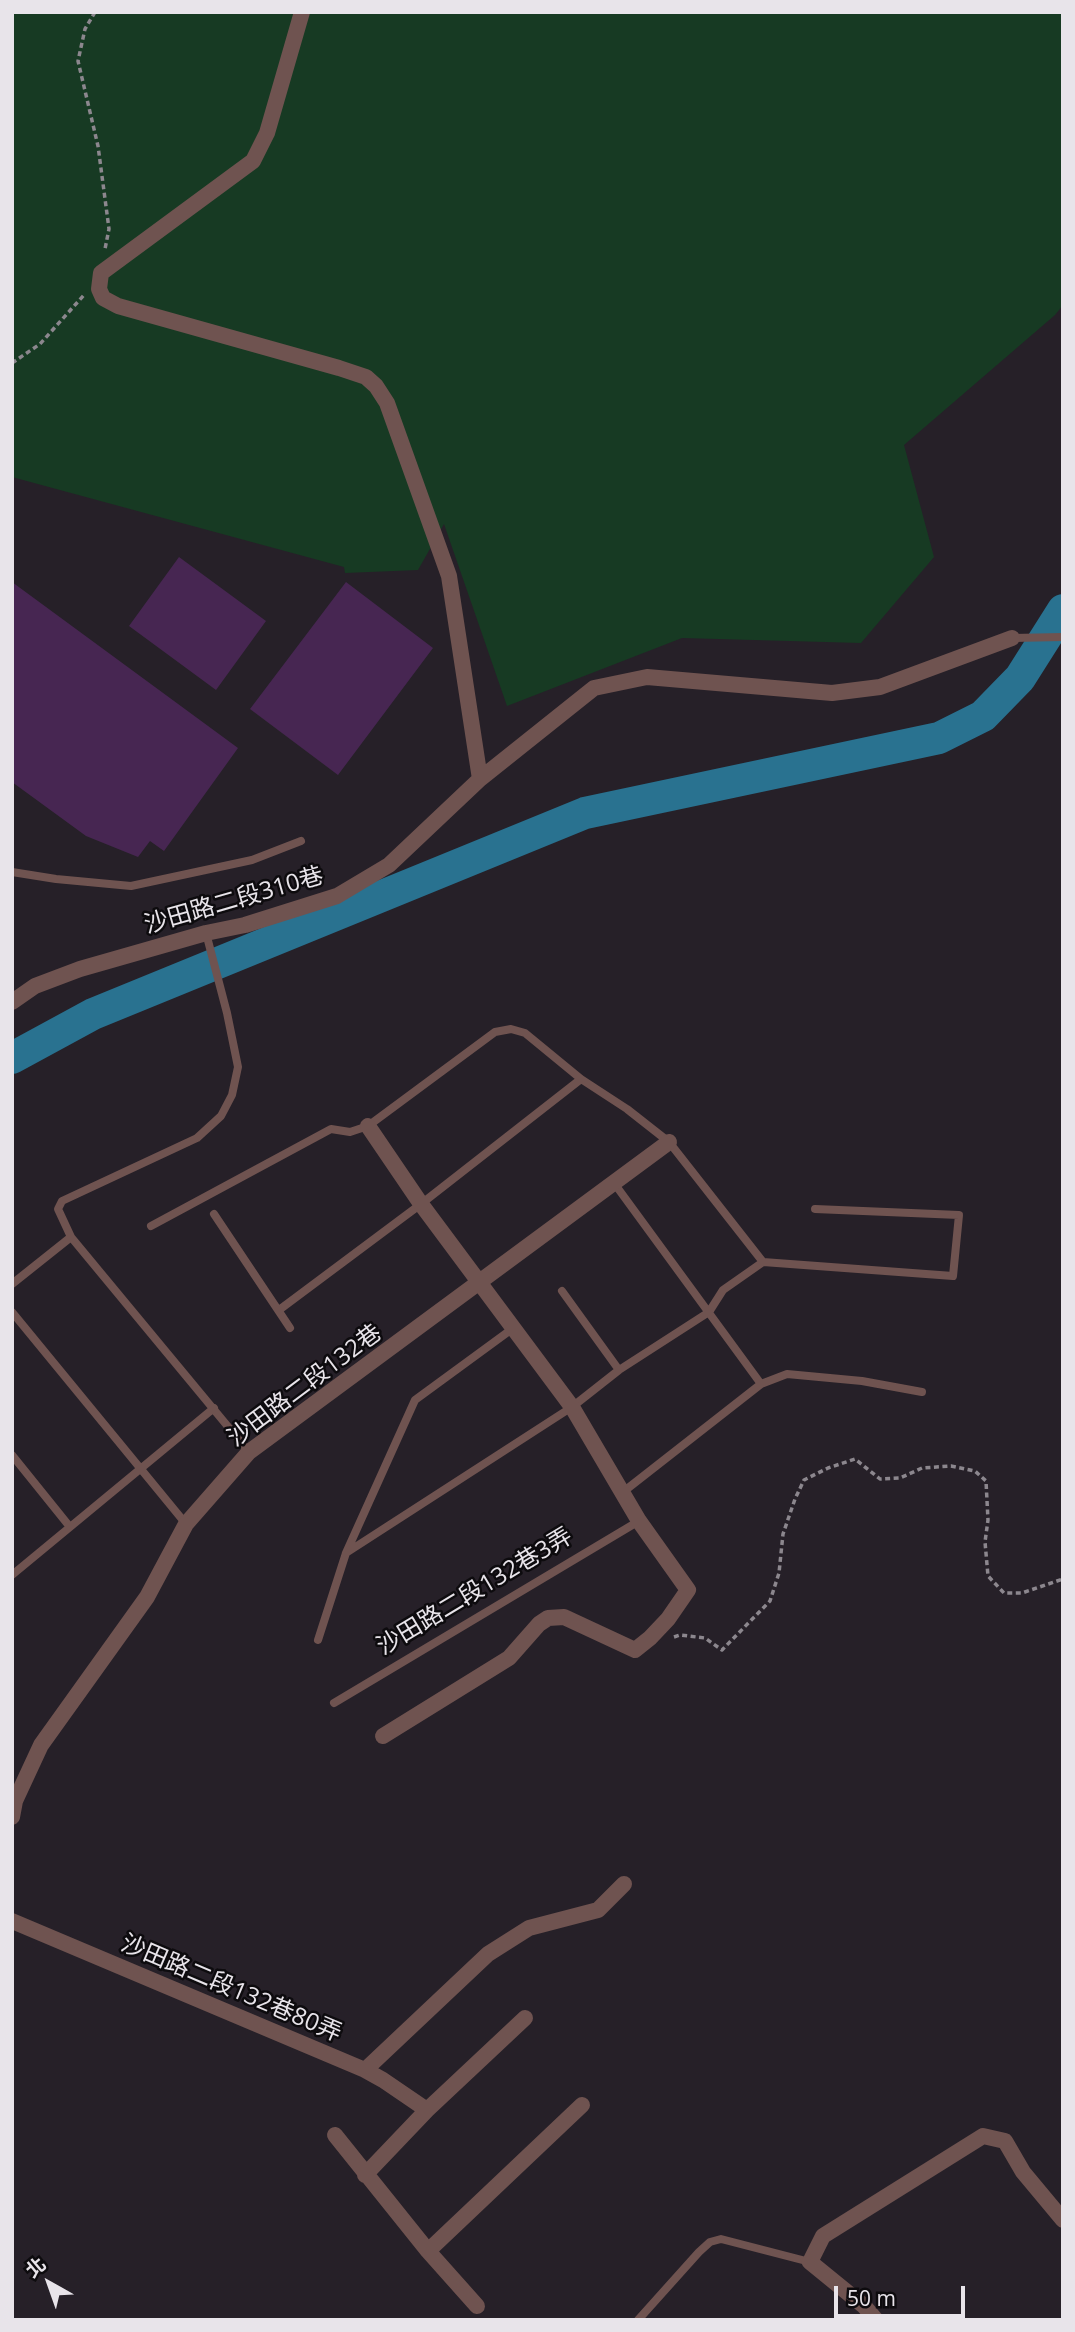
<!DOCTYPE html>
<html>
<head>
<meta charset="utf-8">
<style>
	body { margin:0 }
	#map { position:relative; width:1075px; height:2332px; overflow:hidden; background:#262028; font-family:"Open Sans","Noto Sans TC",sans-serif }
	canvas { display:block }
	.frame { position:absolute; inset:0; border:14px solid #e8e4ea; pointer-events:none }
	.north { position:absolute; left:14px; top:2248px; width:70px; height:70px; -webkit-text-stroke:5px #0d0b0e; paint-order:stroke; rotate:320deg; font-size:19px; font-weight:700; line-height:28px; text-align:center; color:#e8e4ea }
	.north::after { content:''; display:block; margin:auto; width:24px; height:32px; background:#e8e4ea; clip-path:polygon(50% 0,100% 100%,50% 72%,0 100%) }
	.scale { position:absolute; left:834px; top:2286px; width:131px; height:32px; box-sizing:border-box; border:4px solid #e8e4ea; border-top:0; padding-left:9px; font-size:21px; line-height:24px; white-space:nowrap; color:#e8e4ea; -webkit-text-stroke:5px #0d0b0e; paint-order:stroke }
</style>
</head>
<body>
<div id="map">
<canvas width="1075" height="2332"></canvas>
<div class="frame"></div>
<div class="north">北</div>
<div class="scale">50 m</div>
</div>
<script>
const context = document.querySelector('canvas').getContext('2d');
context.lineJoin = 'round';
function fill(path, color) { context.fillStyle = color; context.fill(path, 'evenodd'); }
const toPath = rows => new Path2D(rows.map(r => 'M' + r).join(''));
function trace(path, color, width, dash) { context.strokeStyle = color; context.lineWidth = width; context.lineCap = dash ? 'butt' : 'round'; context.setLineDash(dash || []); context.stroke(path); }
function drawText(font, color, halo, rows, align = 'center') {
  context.font = font + ' "Open Sans","Noto Sans TC",sans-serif'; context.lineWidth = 5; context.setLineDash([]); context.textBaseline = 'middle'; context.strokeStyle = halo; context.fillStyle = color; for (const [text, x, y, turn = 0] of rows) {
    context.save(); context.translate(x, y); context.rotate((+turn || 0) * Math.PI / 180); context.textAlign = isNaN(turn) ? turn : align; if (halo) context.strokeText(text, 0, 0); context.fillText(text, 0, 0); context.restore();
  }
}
const green = toPath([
	[12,12,1063,12,1063,305,1055,315,904,445,934,557,861,643,682,638,507,706,444,524,418,570,345,573,344,567,12,477]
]);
const river = toPath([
	[12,1058,93,1014,585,813,939,738,983,716,1020,678,1063,610]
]);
const building = toPath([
	[179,557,266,621,216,690,129,626],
	[12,582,238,748,164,851,150,841,138,857,86,836,12,782],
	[346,582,433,648,338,775,250,709]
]);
const path = toPath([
	[95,12,85,29,78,61,98,146,109,229,105,249],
	[12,363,40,344,84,295],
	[674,1637,680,1635,705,1638,722,1650,770,1601,779,1573,783,1534,795,1499,804,1480,828,1468,855,1459,880,1479,900,1478,922,1468,951,1466,975,1471,986,1481,988,1520,985,1542,988,1576,1004,1593,1022,1593,1063,1579]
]);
const service = toPath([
	[1012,638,1063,637],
	[12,872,56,879,131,886,252,860,301,841],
	[206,933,227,1013,238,1067,232,1095,221,1116,197,1138,62,1201,58,1209,71,1237,249,1452],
	[614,1183,761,1384],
	[214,1214,290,1328],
	[151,1226,331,1129,350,1132,368,1126,495,1032,511,1029,525,1033,581,1079,627,1109,669,1142,763,1262,953,1276,959,1215,815,1209],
	[12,1284,71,1237],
	[562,1291,619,1370],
	[279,1310,421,1204,581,1079],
	[12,1312,186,1524],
	[12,1455,70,1527],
	[623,1492,761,1384,787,1374,862,1381,922,1392],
	[346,1553,572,1407,619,1370,709,1312,723,1290,763,1262],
	[12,1575,214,1408],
	[318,1640,346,1553,415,1400,512,1329],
	[334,1703,639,1521],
	[638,2320,699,2252,710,2242,721,2239,810,2262]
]);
const minor = toPath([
	[302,12,267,133,253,161,101,273,99,289,103,298,118,306,339,368,366,377,376,386,387,403,449,576,480,779],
	[12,1002,35,986,80,969,206,933,245,925,337,896,389,865,480,779,594,688,647,677,832,693,880,687,1012,638],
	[368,1126,421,1204,572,1407,639,1521,688,1590,668,1619,650,1638,635,1650,564,1617,548,1618,539,1624,509,1658,383,1736],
	[12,1817,15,1801,41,1745,147,1597,186,1524,249,1452,669,1142],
	[12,1921,365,2070,383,2080,427,2110],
	[365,2070,488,1954,529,1928,598,1910,624,1884],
	[335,2135,428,2251,477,2306],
	[365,2175,427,2110,525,2018],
	[428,2251,582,2105],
	[876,2320,864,2306,810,2262,823,2236,983,2136,1005,2141,1023,2172,1063,2220]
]);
const streetNames = [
	["沙田路二段310巷",234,901,-16],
	["沙田路二段132巷",305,1386,-37],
	["沙田路二段132巷3弄",475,1592,-31],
	["沙田路二段132巷80弄",231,1989,23]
];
fill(green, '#173a23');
trace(river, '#297290', 32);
fill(building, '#472652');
trace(path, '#8c878e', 3.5, [5, 3.5]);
trace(service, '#6f5350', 8);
trace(minor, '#6f5350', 16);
drawText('24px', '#e8e4ea', '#0d0b0e', streetNames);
</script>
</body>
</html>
